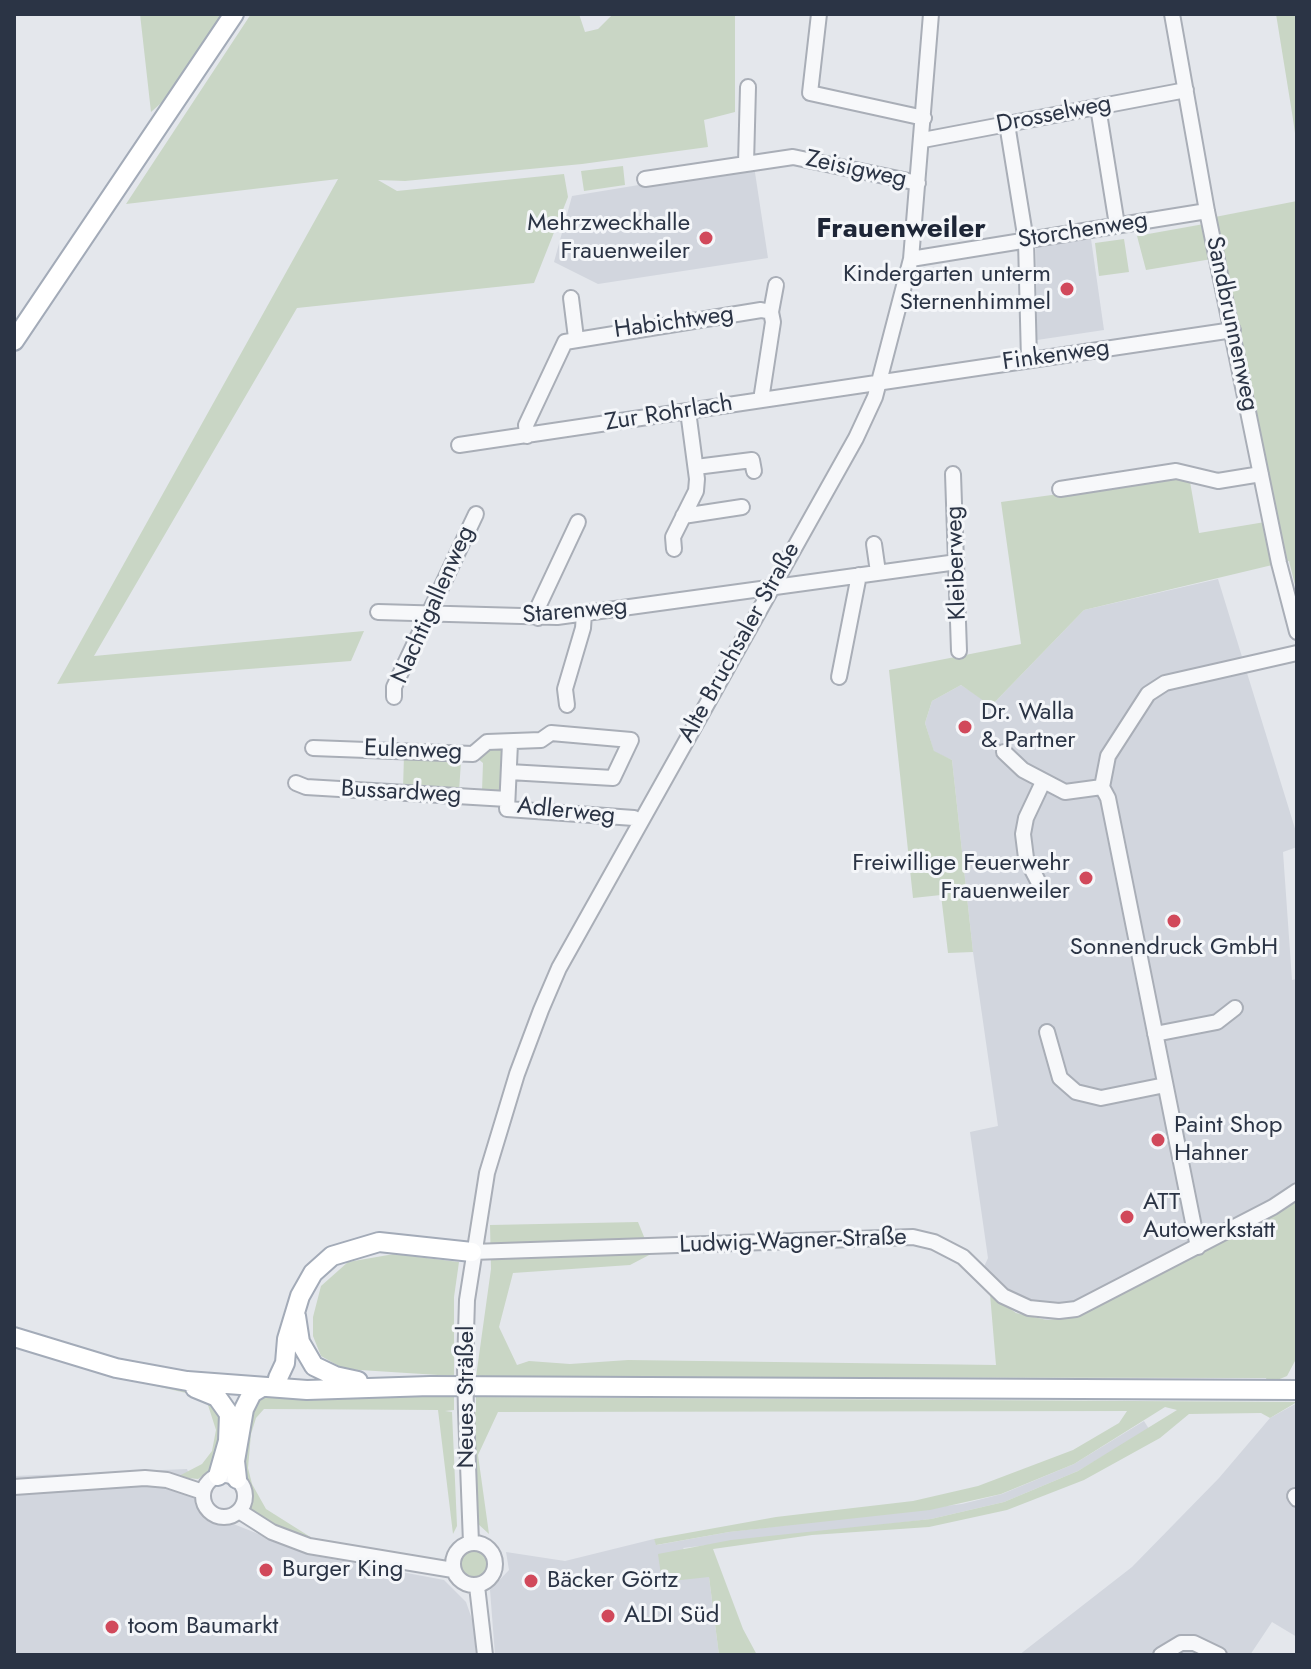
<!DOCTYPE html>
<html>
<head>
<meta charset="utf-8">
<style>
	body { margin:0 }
	#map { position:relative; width:1311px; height:1669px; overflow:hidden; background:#e4e7ec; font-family:Jost,sans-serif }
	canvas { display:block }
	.frame { position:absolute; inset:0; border:16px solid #2b3445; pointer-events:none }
</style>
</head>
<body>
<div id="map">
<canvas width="1311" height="1669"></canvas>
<div class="frame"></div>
</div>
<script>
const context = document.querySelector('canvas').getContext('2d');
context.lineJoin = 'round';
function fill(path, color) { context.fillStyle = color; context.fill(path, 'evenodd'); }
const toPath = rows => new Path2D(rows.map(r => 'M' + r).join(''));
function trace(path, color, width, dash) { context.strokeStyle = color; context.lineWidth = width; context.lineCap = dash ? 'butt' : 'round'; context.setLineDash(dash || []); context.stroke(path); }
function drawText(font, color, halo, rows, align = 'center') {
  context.font = font + ' Jost,sans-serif'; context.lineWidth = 6; context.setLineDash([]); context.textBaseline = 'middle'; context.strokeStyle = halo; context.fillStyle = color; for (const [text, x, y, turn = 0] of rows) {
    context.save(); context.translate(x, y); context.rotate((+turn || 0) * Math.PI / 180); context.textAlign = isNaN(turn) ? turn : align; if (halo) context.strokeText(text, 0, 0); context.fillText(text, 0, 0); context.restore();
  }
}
const built = toPath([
	[754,166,768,258,598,284,554,262,572,196],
	[1091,239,1104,330,1037,340,1036,247],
	[1218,579,1297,835,1297,847,1283,852,1292,980,1297,979,1297,1199,1125,1287,1080,1316,1047,1320,1016,1312,977,1282,988,1258,970,1132,998,1126,973,952,952,760,934,752,925,723,932,701,961,685,992,705,1084,610],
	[1297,1403,1297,1637,1272,1622,1250,1655,1019,1655,1132,1567,1219,1478,1270,1418],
	[1144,1421,1149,1429,1078,1471,1004,1502,931,1519,683,1548,709,1577,719,1655,495,1655,490,1590,509,1570,506,1552,565,1561,654,1539,657,1545,729,1532,962,1504,1002,1494,1074,1464],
	[187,1469,202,1512,211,1520,231,1523,311,1555,444,1580,466,1602,473,1622,476,1655,14,1655,14,1476]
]);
const green = toPath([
	[140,14,225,14,168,97,151,112],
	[251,14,579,14,585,32,598,29,613,14,735,14,735,112,704,120,708,147,582,164,405,181,378,180,397,191,564,174,568,197,534,283,297,308,94,656,364,631,351,661,57,684,338,179,126,204],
	[1276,14,1297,14,1297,147,1293,119],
	[623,166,625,185,584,191,581,171],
	[1297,201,1297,593,1289,561,1084,610,991,706,961,685,932,701,925,723,934,751,952,760,973,952,948,953,941,895,913,898,889,670,1021,644,1001,502,1189,476,1199,533,1277,520,1215,217],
	[1204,224,1212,259,1146,270,1137,236],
	[1124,239,1129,272,1099,276,1095,243],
	[487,747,501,749,505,754,503,792,482,791,483,763,477,758],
	[404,755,461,761,459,792,403,789],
	[1297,1199,1295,1361,1287,1376,1275,1381,1267,1381,1266,1378,476,1377,491,1269,490,1225,638,1222,651,1254,630,1265,513,1273,499,1327,517,1365,529,1361,570,1364,628,1360,996,1365,990,1294,1016,1313,1047,1320,1080,1316,1125,1287],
	[394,1254,459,1262,454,1297,454,1376,344,1369,321,1356,313,1336,313,1317,321,1286,348,1262],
	[100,1373,199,1392,210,1398,223,1417,216,1467,198,1479,177,1477,202,1464,212,1451,216,1430,207,1402,199,1396],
	[273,1393,454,1395,454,1410,445,1411,452,1412,457,1526,453,1534,438,1410,264,1409,256,1418,251,1434,248,1468,252,1484,266,1509,312,1538,272,1526,253,1514,247,1504,249,1493,239,1472,247,1413,262,1396],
	[476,1397,1297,1402,1270,1418,1261,1413,1189,1414,1160,1438,1084,1480,1007,1510,929,1527,812,1535,713,1549,743,1629,757,1655,719,1655,709,1577,662,1582,658,1554,731,1540,931,1519,1004,1502,1078,1471,1177,1410,1165,1407,1074,1464,1001,1494,930,1510,729,1532,656,1545,654,1539,776,1517,913,1501,978,1486,1073,1450,1119,1423,1127,1411,498,1412,478,1455,489,1534,477,1523,470,1412,476,1412],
	'460 1565a14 14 0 1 1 28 0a14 14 0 1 1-28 0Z'
]);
const minor = toPath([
	[819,14,810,93,924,118],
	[1172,14,1207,211,1279,563,1297,632],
	[1098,107,1117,225],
	[1007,124,1026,241,1029,360],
	[923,140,1186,90],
	[746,164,748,87],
	[645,179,793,157,918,183],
	[911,259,1207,211],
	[571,298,576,338],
	[771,312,776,285],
	[527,436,526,425,565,342,761,310,771,312,773,322,761,400],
	[459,445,1233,330],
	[696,467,752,460,754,471],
	[953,474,959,651],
	[1060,489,1176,471,1218,481,1261,474],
	[683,516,742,507],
	[874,544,878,572],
	[674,549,673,537,696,491,697,479,688,411],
	[378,612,557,617,957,562],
	[538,618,539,605,578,522],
	[839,677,859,575],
	[394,697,394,687,476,514],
	[567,705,565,689,583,628,584,614],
	[510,743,507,809,634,818,639,822],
	[313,748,473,754,487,742,541,740,551,733,631,740,613,778,509,772],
	[1004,752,1023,770,1065,792,1102,787],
	[296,783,306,787,507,799],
	[1039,883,1026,858,1023,834,1026,818,1043,782],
	[1047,1032,1060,1078,1076,1092,1101,1098,1165,1085],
	[1155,1034,1217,1022,1235,1008],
	[1198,1247,1108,798,1102,787,1108,756,1148,694,1165,683,1297,653],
	[472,1252,913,1237,934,1242,963,1257,1003,1296,1029,1308,1059,1311,1076,1309,1273,1207,1297,1191],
	[465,1367,467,1300,487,1173,517,1074,541,1010,559,968,856,438,875,397,911,259,931,14],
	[466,1412,471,1543],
	'203 1496a21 21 0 1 1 42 0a21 21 0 1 1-42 0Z',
	[14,1487,145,1478,167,1480,203,1492],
	[1295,1496,1297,1499],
	[239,1511,272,1532,309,1546,453,1570],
	'453 1564a21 21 0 1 1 42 0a21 21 0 1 1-42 0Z',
	[477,1586,485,1655],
	[1161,1655,1181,1643,1194,1643,1219,1655]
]);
const major = toPath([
	[14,341,234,14],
	[296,1316,300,1342,314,1366,335,1376,358,1381],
	[14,1337,116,1368,187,1381,307,1390,430,1386,1297,1390],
	[278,1378,285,1363,287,1339,300,1296,313,1273,332,1256,379,1242,472,1252],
	[195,1388,217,1397,229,1414,228,1441,218,1476],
	[237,1479,235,1461,244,1409,252,1393,262,1387]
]);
const minorBridge = toPath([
	[465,1367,466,1412]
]);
const markers = [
	[706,238,8,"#d1495b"],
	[1067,289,8,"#d1495b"],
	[965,727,8,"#d1495b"],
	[1086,878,8,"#d1495b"],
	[1174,921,8,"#d1495b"],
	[1158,1140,8,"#d1495b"],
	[1127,1217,8,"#d1495b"],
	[266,1570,8,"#d1495b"],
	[531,1581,8,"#d1495b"],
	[608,1616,8,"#d1495b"],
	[112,1627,8,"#d1495b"]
];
const streetNames = [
	["Drosselweg",1054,115,-11],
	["Zeisigweg",856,170,12],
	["Storchenweg",1083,231,-9],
	["Habichtweg",674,323,-8],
	["Sandbrunnenweg",1231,324,78],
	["Finkenweg",1056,356,-8],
	["Zur Rohrlach",669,414,-9],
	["Kleiberweg",957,563,-92],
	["Nachtigallenweg",434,605,-66],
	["Starenweg",575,612,-5],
	["Alte Bruchsaler Straße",740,643,-61],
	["Eulenweg",413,751,2],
	["Bussardweg",401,793,3],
	["Adlerweg",566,812,6],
	["Ludwig-Wagner-Straße",793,1242,-2],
	["Neues Sträßel",467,1397,-90]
];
const poiNames = [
	["Mehrzweckhalle",690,224,"right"],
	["Frauenweiler",690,252,"right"],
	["Kindergarten unterm",1051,275,"right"],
	["Sternenhimmel",1051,303,"right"],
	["Dr. Walla",981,713],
	["& Partner",981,741],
	["Freiwillige Feuerwehr",1070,864,"right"],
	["Frauenweiler",1070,892,"right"],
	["Sonnendruck GmbH",1174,948,"center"],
	["Paint Shop",1174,1126],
	["Hahner",1174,1154],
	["ATT",1143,1203],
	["Autowerkstatt",1143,1231],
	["Burger King",282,1570],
	["Bäcker Görtz",547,1581],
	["ALDI Süd",624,1616],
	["toom Baumarkt",128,1627]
];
const quarterNames = [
	["Frauenweiler",901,230]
];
fill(built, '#d2d6de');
fill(green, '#c9d6c5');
trace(minor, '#a9aeb7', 18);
trace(major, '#a3abb8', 22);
trace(minor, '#f7f8fa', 14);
trace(major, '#fff', 18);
trace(minorBridge, '#a9aeb7', 18, []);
trace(minorBridge, '#f7f8fa', 14);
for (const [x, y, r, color] of markers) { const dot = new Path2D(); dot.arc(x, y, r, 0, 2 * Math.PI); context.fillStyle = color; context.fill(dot); trace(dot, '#f4f6f9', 3); }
drawText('24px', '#2b3445', '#f4f6f9', streetNames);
drawText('24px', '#2b3445', '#f4f6f9', poiNames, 'left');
drawText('bold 28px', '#1d2536', '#f4f6f9', quarterNames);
</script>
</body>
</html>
